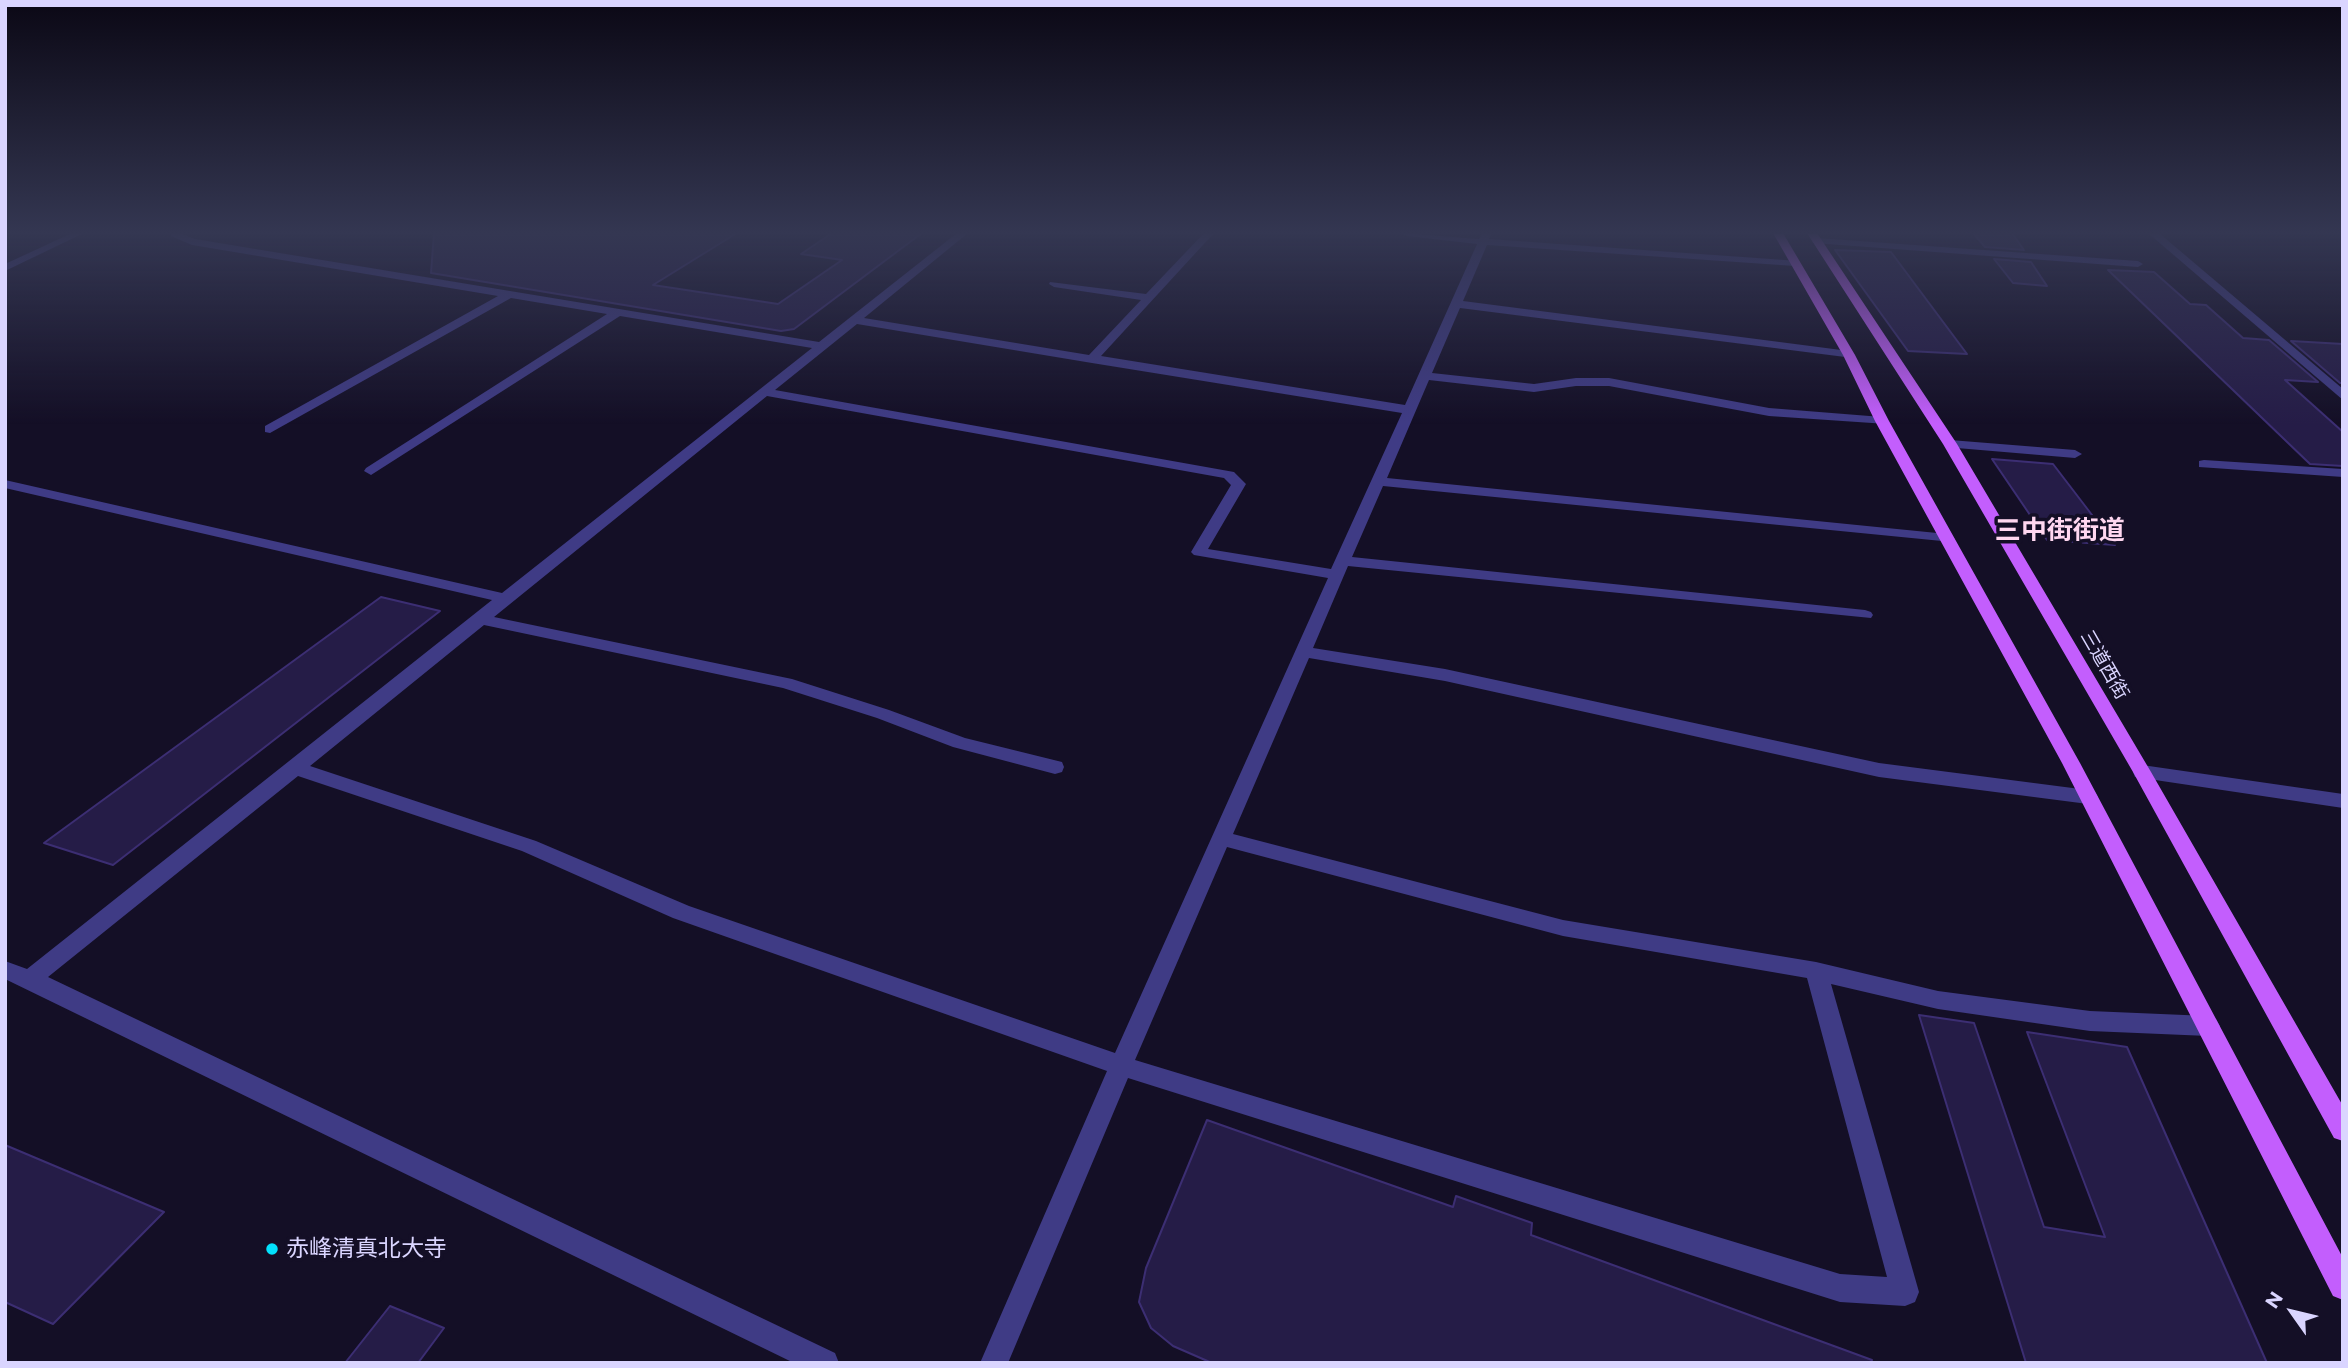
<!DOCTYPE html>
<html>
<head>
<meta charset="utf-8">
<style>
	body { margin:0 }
	#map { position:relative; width:2348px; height:1368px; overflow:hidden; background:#140f26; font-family:Montserrat,sans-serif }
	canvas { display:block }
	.frame { position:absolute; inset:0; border:7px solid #dad5ff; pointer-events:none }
	.north { position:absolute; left:2257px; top:1277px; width:70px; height:70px; -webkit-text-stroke:5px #140f26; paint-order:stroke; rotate:304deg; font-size:19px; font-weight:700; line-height:28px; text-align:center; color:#dad5ff }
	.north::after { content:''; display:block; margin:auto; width:24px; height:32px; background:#dad5ff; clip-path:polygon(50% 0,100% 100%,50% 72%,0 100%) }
</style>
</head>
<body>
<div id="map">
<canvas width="2348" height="1368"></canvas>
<div class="frame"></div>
<div class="north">N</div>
</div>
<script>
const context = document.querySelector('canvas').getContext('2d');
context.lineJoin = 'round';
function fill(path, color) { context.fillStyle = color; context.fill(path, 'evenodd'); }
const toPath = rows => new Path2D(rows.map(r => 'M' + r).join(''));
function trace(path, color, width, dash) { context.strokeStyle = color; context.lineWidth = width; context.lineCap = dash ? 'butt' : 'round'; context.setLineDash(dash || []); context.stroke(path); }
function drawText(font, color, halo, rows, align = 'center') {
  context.font = font + ' Montserrat,"Noto Sans SC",sans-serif'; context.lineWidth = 7; context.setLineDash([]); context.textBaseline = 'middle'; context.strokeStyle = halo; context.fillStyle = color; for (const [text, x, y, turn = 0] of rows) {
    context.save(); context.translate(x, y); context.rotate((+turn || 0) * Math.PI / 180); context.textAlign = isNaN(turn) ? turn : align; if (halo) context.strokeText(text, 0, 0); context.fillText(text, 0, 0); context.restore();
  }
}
const building = toPath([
	[434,233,737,233,653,285,778,304,842,260,801,254,832,233,922,233,794,329,781,331,431,273,434,233],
	[1973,233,2012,233,2024,250,1985,247,1973,233],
	[1835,250,1891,252,1967,354,1908,351,1835,250],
	[1994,259,2031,262,2047,286,2013,283,1994,259],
	[2108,270,2154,272,2190,304,2206,305,2243,338,2269,340,2318,382,2285,380,2343,432,2343,466,2310,464,2108,270],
	[2291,341,2343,344,2343,383,2340,383,2291,341],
	[1992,459,2053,464,2115,545,2047,540,1992,459],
	[381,597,440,611,113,865,44,843,381,597],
	[1919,1015,1974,1023,2044,1227,2105,1237,2027,1032,2127,1047,2267,1363,2026,1363,1919,1015],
	[1207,1120,1453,1207,1456,1196,1532,1223,1531,1235,1872,1360,1871,1363,1212,1363,1173,1346,1151,1328,1139,1302,1146,1268,1207,1120],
	[5,1145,164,1212,53,1324,5,1302,5,1145],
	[390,1306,444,1328,418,1363,345,1363,390,1306]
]);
const minor = toPath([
	[72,233,84,233,5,271,5,264,72,233],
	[171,233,180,233,195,239,819,342,957,233,968,233,864,318,1089,355,1141,300,1054,287,1049,284,1050,282,1146,294,1204,233,1214,233,1101,356,1405,405,1477,244,1407,236,1402,233,1479,239,1482,233,1492,233,1489,239,1799,261,1800,263,1795,266,1487,245,1463,301,1849,351,1855,355,1853,358,1460,308,1432,373,1534,384,1576,378,1609,378,1769,408,1882,417,1887,418,1887,424,1769,416,1609,386,1576,386,1534,392,1429,380,1387,478,1947,534,1955,539,1952,542,1383,486,1352,557,1865,610,1871,612,1873,615,1871,618,1348,566,1313,648,1445,669,1879,763,2088,790,2095,792,2098,797,2095,802,2088,804,1879,777,1445,681,1309,658,1233,834,1563,920,1816,962,1938,991,2090,1011,2208,1016,2216,1019,2220,1026,2216,1033,2208,1036,2090,1031,1938,1009,1831,984,1919,1292,1915,1302,1905,1306,1840,1302,1128,1078,1008,1363,980,1363,1107,1071,673,918,522,851,298,776,48,977,835,1353,839,1363,794,1363,5,979,5,961,27,969,492,600,5,488,5,480,502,593,812,348,620,316,371,475,364,471,366,468,607,314,511,298,270,433,265,432,265,426,498,296,192,245,171,236,171,233],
	[857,324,1092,363,1402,413,1331,569,1208,549,1246,484,1234,472,775,390,857,324],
	[767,396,1224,478,1231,485,1191,552,1194,555,1328,578,1115,1053,689,906,536,841,310,766,484,625,783,688,877,718,953,747,1055,774,1062,772,1064,767,1062,762,965,738,889,710,792,679,494,617,767,396],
	[1227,847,1563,936,1807,978,1887,1277,1840,1274,1135,1060,1227,847],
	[2148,233,2159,233,2343,389,2343,400,2148,233],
	[1817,238,2138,261,2143,264,2138,267,1813,243,1812,241,1817,238],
	[1950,440,2075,450,2082,454,2075,458,1945,447,1945,441,1950,440],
	[2204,460,2343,469,2343,477,2199,467,2199,461,2204,460],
	[2142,765,2343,794,2343,808,2135,777,2133,772,2135,767,2142,765]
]);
const major = toPath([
	[1773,233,1783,233,1855,355,1889,421,2080,763,2343,1258,2343,1300,2333,1296,2062,763,1875,421,1843,355,1773,233],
	[1807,233,1817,233,1957,444,2151,772,2343,1106,2343,1141,2334,1138,2133,772,1943,444,1807,233]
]);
const markers = [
	[272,1249,7,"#03e1fc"]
];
const streetNames = [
	["三道西街",2104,665,60]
];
const nearPoinames = [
	["赤峰清真北大寺",286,1249]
];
const districtNames = [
	["三中街街道",2060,531]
];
fill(building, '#251c47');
trace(building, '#3c2e73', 2);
fill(minor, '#3f3b85');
fill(major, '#c35efd');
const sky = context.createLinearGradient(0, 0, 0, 424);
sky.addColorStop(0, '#0b0815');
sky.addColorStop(0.55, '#343752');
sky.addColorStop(1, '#34375200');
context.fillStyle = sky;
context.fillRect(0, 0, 2348, 424);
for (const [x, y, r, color] of markers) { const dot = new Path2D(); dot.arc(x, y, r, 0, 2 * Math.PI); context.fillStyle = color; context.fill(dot); trace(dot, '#140f26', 2.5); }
drawText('19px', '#dad5ff', '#140f26', streetNames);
drawText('23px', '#dad5ff', '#140f26', nearPoinames, 'left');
drawText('bold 26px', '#ffd7f0', '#140f26', districtNames);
</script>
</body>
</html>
